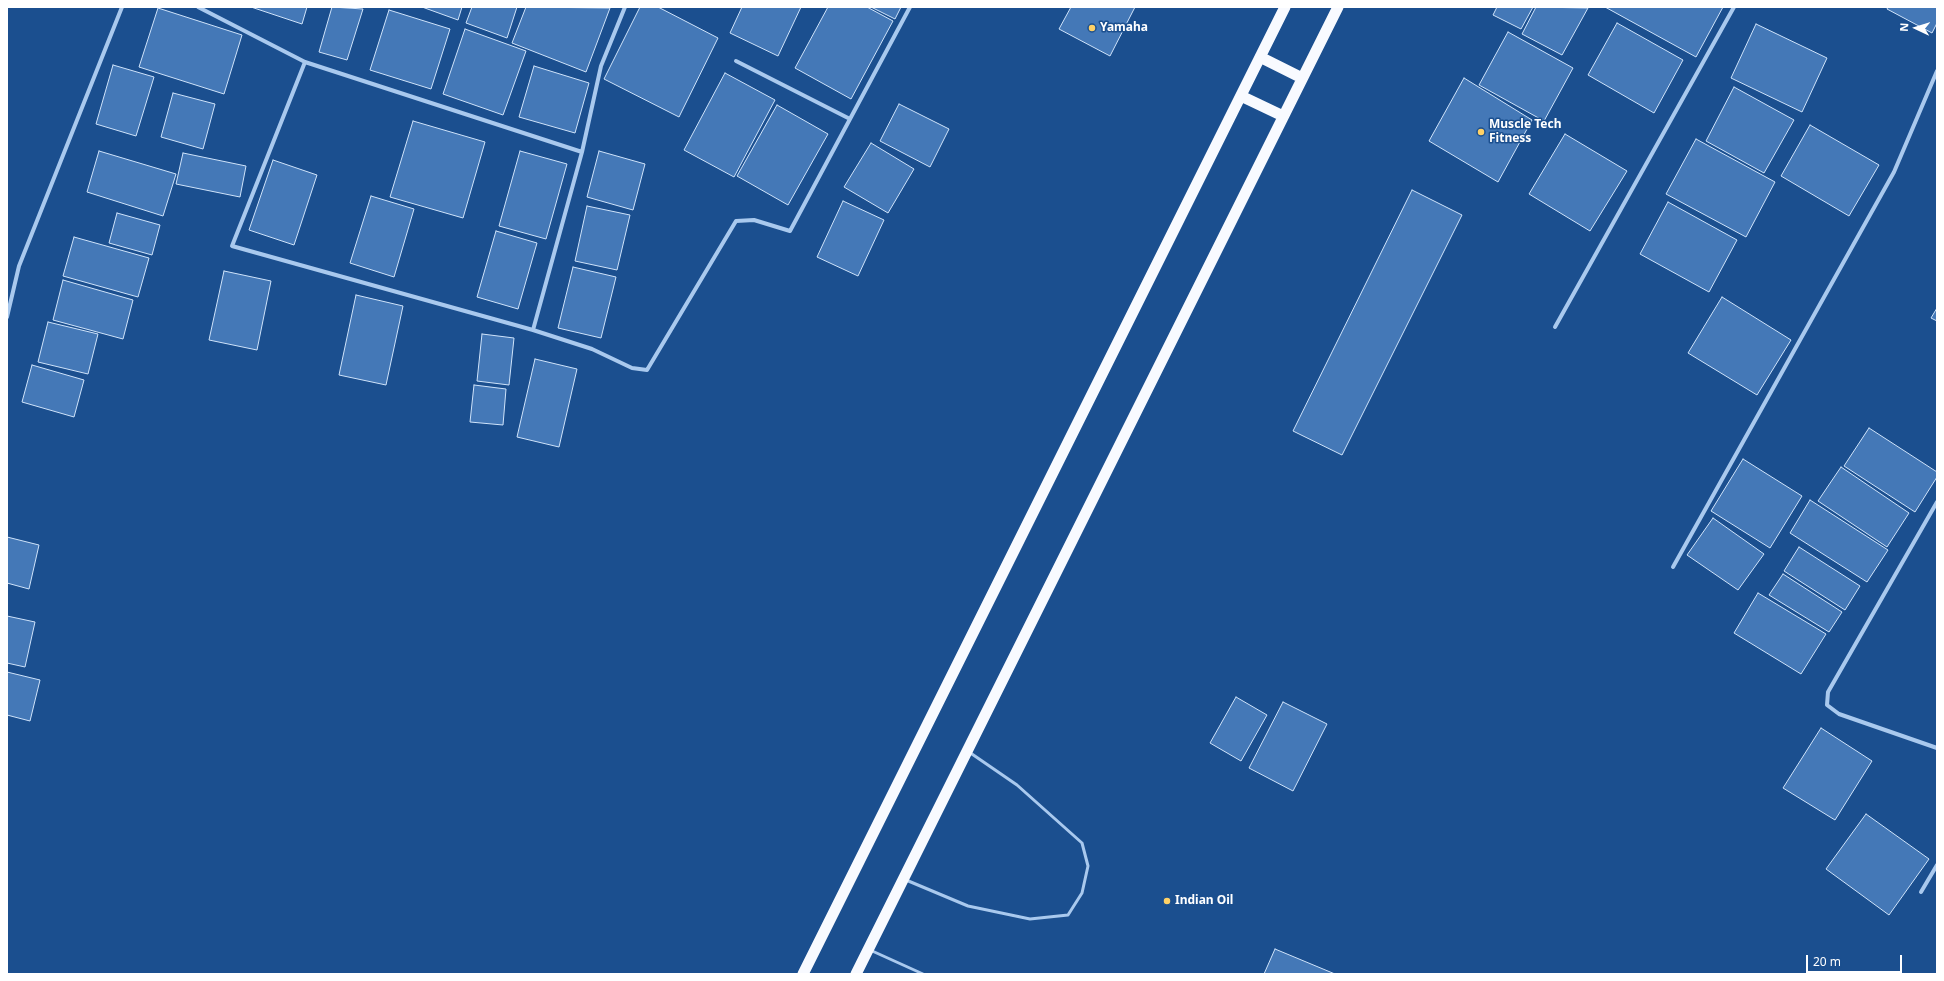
<!DOCTYPE html>
<html>
<head>
<meta charset="utf-8">
<style>
	body { margin:0 }
	#map { position:relative; width:1944px; height:981px; overflow:hidden; background:#1b4f8f; font-family:"Noto Sans",sans-serif }
	canvas { display:block }
	.frame { position:absolute; inset:0; border:8px solid #fff; pointer-events:none }
	.north { position:absolute; left:1896px; top:8px; width:40px; height:40px; -webkit-text-stroke:3px #1b4f8f; paint-order:stroke; rotate:274deg; font-size:11px; font-weight:700; line-height:16px; text-align:center; color:#fff }
	.north::after { content:''; display:block; margin:auto; width:14px; height:18px; background:#fff; clip-path:polygon(50% 0,100% 100%,50% 72%,0 100%) }
	.scale { position:absolute; left:1806px; top:955px; width:96px; height:18px; box-sizing:border-box; border:2px solid #fff; border-top:0; padding-left:5px; font-size:12px; line-height:14px; white-space:nowrap; color:#fff; -webkit-text-stroke:3px #1b4f8f; paint-order:stroke }
</style>
</head>
<body>
<div id="map">
<canvas width="1944" height="981"></canvas>
<div class="frame"></div>
<div class="north">N</div>
<div class="scale">20 m</div>
</div>
<script>
const context = document.querySelector('canvas').getContext('2d');
context.lineJoin = 'round';
function fill(path, color) { context.fillStyle = color; context.fill(path, 'evenodd'); }
const toPath = rows => new Path2D(rows.map(r => 'M' + r).join(''));
function trace(path, color, width, dash) { context.strokeStyle = color; context.lineWidth = width; context.lineCap = dash ? 'butt' : 'round'; context.setLineDash(dash || []); context.stroke(path); }
function drawText(font, color, halo, rows, align = 'center') {
  context.font = font + ' "Noto Sans",sans-serif'; context.lineWidth = 3; context.setLineDash([]); context.textBaseline = 'middle'; context.strokeStyle = halo; context.fillStyle = color; for (const [text, x, y, turn = 0] of rows) {
    context.save(); context.translate(x, y); context.rotate((+turn || 0) * Math.PI / 180); context.textAlign = isNaN(turn) ? turn : align; if (halo) context.strokeText(text, 0, 0); context.fillText(text, 0, 0); context.restore();
  }
}
const building = toPath([
	[251,7,307,7,302,24,251,7],
	[332,7,363,9,347,60,319,52,332,7],
	[422,7,462,7,458,20,422,7],
	[472,7,517,7,507,38,466,23,472,7],
	[526,7,610,8,586,72,512,43,526,7],
	[640,7,658,7,718,38,679,117,604,79,640,7],
	[742,7,801,7,778,56,730,33,742,7],
	[828,7,867,7,893,21,851,99,795,68,828,7],
	[871,7,901,7,895,19,871,7],
	[1071,7,1135,7,1110,56,1059,29,1071,7],
	[1497,7,1533,7,1521,29,1493,15,1497,7],
	[1536,7,1588,8,1562,55,1522,34,1536,7],
	[1605,7,1723,7,1696,57,1605,7],
	[1888,7,1937,7,1937,23,1932,33,1887,9,1888,7],
	[158,8,242,35,224,94,139,67,158,8],
	[389,10,450,29,431,89,370,70,389,10],
	[1617,23,1683,60,1654,113,1588,75,1617,23],
	[1756,24,1827,58,1802,112,1731,78,1756,24],
	[465,29,526,51,503,115,443,94,465,29],
	[1508,32,1573,68,1544,121,1479,85,1508,32],
	[113,65,154,77,136,136,96,124,113,65],
	[534,66,589,83,575,133,519,117,534,66],
	[725,73,775,100,734,177,684,150,725,73],
	[1464,78,1532,120,1498,182,1429,141,1464,78],
	[1734,87,1794,120,1764,173,1706,141,1734,87],
	[173,93,215,104,203,149,161,137,173,93],
	[899,104,949,129,930,167,880,141,899,104],
	[777,105,828,134,788,205,737,176,777,105],
	[413,121,485,142,463,218,390,197,413,121],
	[1810,125,1879,165,1849,216,1781,176,1810,125],
	[1565,134,1627,171,1590,231,1529,194,1565,134],
	[1696,139,1775,182,1746,237,1666,194,1696,139],
	[871,143,914,169,888,213,844,187,871,143],
	[99,151,176,174,163,216,87,192,99,151],
	[520,151,567,164,546,239,499,226,520,151],
	[599,151,645,164,633,210,587,197,599,151],
	[183,153,246,166,240,197,176,184,183,153],
	[273,160,317,175,294,245,249,230,273,160],
	[1412,190,1462,215,1342,455,1293,431,1412,190],
	[371,196,414,209,394,277,350,263,371,196],
	[843,201,884,220,858,276,817,257,843,201],
	[1668,202,1737,240,1709,292,1640,254,1668,202],
	[587,206,630,215,617,270,575,261,587,206],
	[117,213,160,225,152,255,109,243,117,213],
	[496,231,537,243,518,309,477,297,496,231],
	[74,237,149,258,138,297,63,276,74,237],
	[573,267,616,277,601,338,558,328,573,267],
	[224,271,271,281,257,350,209,340,224,271],
	[63,280,133,300,123,339,53,320,63,280],
	[356,295,403,306,386,385,339,375,356,295],
	[1722,297,1791,340,1757,395,1688,353,1722,297],
	[1937,308,1937,321,1931,318,1937,308],
	[48,322,98,334,88,374,38,362,48,322],
	[482,334,514,338,509,385,477,381,482,334],
	[535,359,577,369,559,447,517,437,535,359],
	[32,365,84,380,74,417,22,402,32,365],
	[474,385,506,389,503,425,470,422,474,385],
	[1869,428,1937,472,1937,477,1915,512,1844,466,1869,428],
	[1743,459,1802,496,1770,548,1711,511,1743,459],
	[1841,467,1909,513,1887,547,1818,501,1841,467],
	[1810,500,1888,550,1867,582,1790,533,1810,500],
	[1713,518,1764,554,1738,590,1687,555,1713,518],
	[7,537,39,545,29,589,7,583,7,537],
	[1799,547,1860,586,1845,610,1784,571,1799,547],
	[1783,574,1842,612,1829,632,1769,595,1783,574],
	[1758,593,1826,634,1801,674,1734,633,1758,593],
	[7,616,35,622,25,667,7,663,7,616],
	[7,672,40,680,30,721,7,715,7,672],
	[1236,697,1267,715,1241,761,1210,743,1236,697],
	[1283,702,1327,724,1293,791,1249,768,1283,702],
	[1821,728,1872,761,1835,820,1783,788,1821,728],
	[1866,814,1929,859,1889,915,1826,869,1866,814],
	[1275,949,1335,974,1264,974,1275,949]
]);
const service = toPath([
	[906,880,968,906,1030,919,1068,915,1082,893,1088,866,1082,843,1017,785,969,752],
	[870,950,923,974]
]);
const minor = toPath([
	[198,7,305,62,582,152],
	[736,61,850,119],
	[305,62,232,246,533,330,592,349,632,368,647,370,736,221,754,220,790,231,910,7],
	[7,317,19,266,122,7],
	[1555,327,1734,7],
	[533,330,582,152,601,66,625,7],
	[1937,502,1828,692,1827,705,1839,714,1937,748],
	[1673,567,1894,172,1937,71],
	[1921,892,1937,865]
]);
const trunk = toPath([
	[1260,57,1302,78],
	[1241,96,1283,116],
	[803,974,1285,7],
	[856,974,1338,7]
]);
const markers = [
	[1092,28,4,"#ffd166"],
	[1481,132,4,"#ffd166"],
	[1167,901,4,"#ffd166"]
];
const poiNames = [
	["Yamaha",1100,28],
	["Muscle Tech",1489,125],
	["Fitness",1489,139],
	["Indian Oil",1175,901]
];
fill(building, '#4478b7');
trace(building, '#cfe3fa', 1);
trace(service, '#a9c9ee', 3);
trace(minor, '#a9c9ee', 4);
trace(trunk, '#f8faff', 11);
for (const [x, y, r, color] of markers) { const dot = new Path2D(); dot.arc(x, y, r, 0, 2 * Math.PI); context.fillStyle = color; context.fill(dot); trace(dot, '#1b4f8f', 1.5); }
drawText('bold 12px', '#fff', '#1b4f8f', poiNames, 'left');
</script>
</body>
</html>
